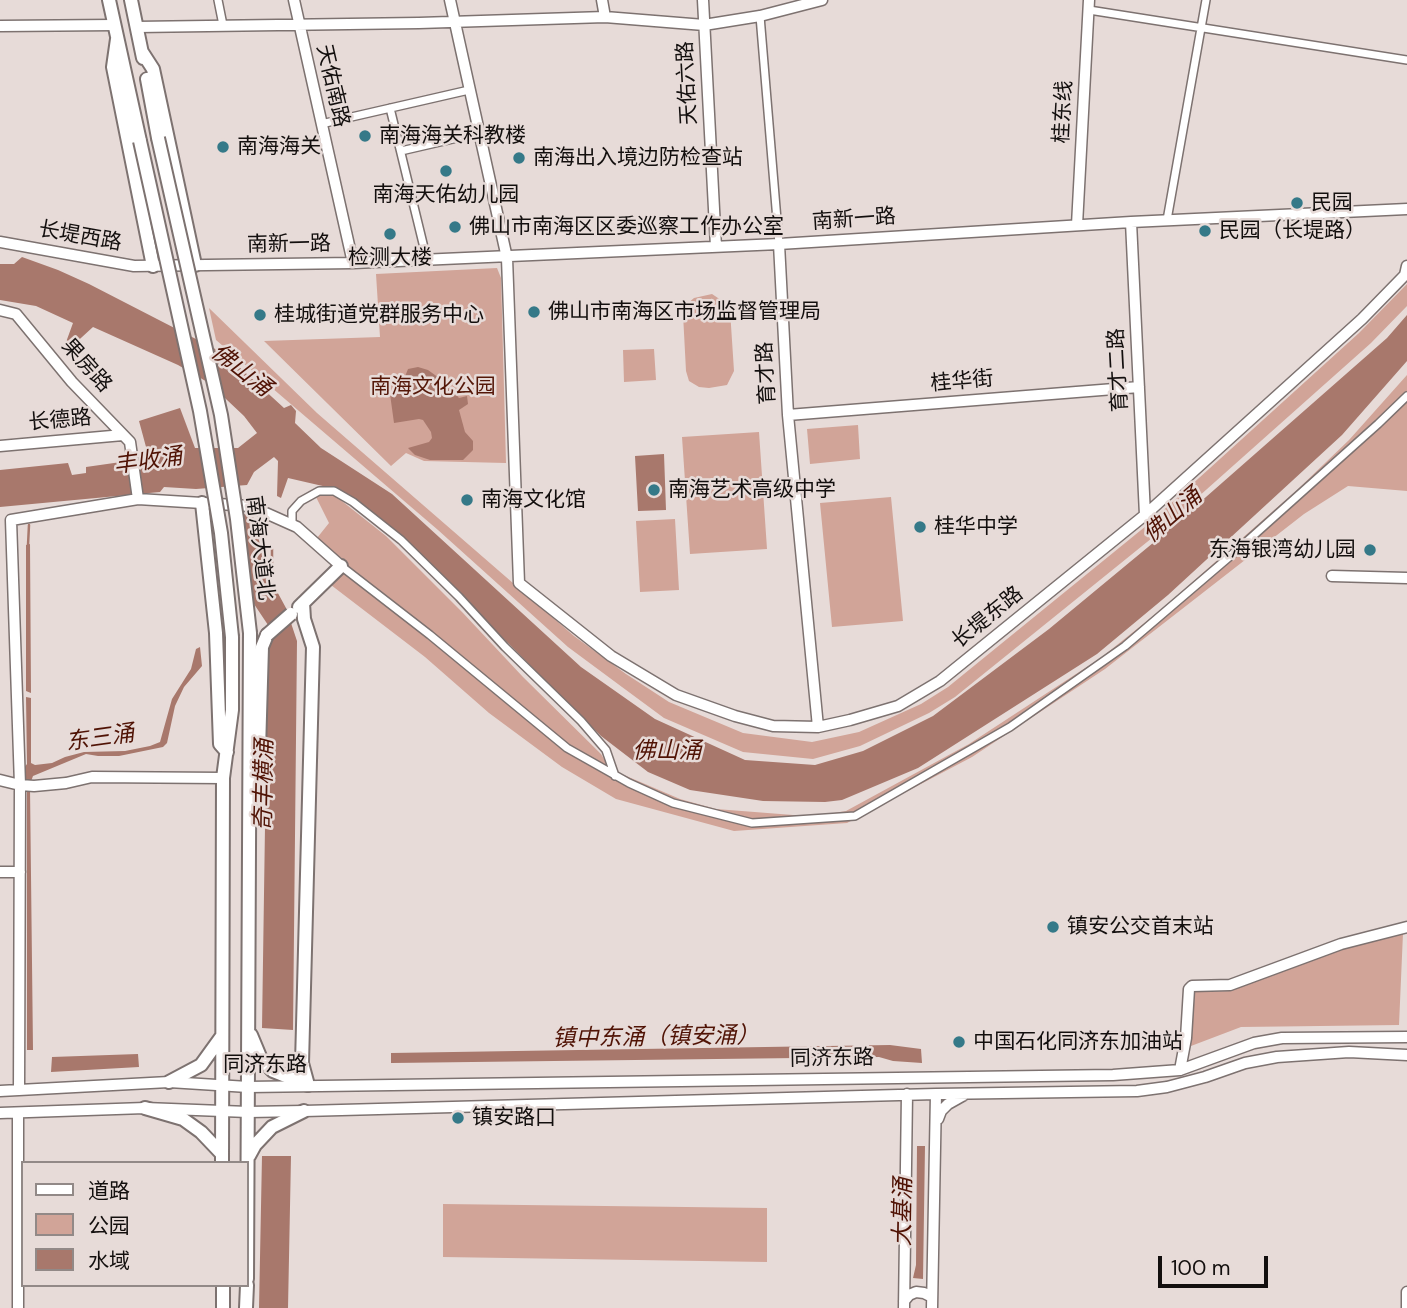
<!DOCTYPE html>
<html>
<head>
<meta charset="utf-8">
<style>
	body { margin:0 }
	#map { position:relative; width:1407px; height:1308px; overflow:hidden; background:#e7dbd8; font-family:"DM Sans","Noto Sans SC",sans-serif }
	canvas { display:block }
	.legend { position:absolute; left:21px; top:1161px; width:228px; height:126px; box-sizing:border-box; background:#e7dbd8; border:2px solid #928987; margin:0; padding:9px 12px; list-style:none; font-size:21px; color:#130f0e }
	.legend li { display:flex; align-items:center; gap:14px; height:35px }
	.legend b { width:35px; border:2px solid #928987 }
	.scale { position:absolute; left:1158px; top:1256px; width:110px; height:32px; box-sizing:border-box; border:4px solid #130f0e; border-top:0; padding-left:9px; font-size:21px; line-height:24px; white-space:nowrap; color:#130f0e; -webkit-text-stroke:5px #e7dbd8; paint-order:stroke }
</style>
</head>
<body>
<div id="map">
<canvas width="1407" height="1308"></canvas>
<ul class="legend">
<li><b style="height:9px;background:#fff"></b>道路</li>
<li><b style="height:19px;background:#d1a498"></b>公园</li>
<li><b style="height:19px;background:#a8786c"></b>水域</li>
</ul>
<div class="scale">100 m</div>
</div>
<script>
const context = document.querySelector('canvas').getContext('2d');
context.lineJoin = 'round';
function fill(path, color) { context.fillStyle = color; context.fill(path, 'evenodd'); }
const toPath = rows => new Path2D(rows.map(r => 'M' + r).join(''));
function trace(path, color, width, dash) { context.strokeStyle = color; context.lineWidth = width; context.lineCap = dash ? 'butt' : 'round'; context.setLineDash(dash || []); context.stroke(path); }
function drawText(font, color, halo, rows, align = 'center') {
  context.font = font + ' "DM Sans","Noto Sans SC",sans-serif'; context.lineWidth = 5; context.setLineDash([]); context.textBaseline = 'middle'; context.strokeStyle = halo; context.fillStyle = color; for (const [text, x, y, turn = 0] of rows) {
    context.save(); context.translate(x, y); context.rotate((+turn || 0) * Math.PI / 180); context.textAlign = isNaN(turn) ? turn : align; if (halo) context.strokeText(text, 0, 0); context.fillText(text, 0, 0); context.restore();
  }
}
const green = toPath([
	[497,268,501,278,506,463,424,461,406,453,391,466,264,341,380,337,376,274],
	[1407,284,1407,306,1371,343,1152,538,955,697,929,713,860,746,813,759,743,752,664,718,622,687,568,647,438,530,216,340,209,308,317,413,574,636,626,674,669,702,743,733,812,742,859,732,921,704,948,687,1146,526,1359,333],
	[712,294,727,304,730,310,734,371,727,385,709,388,699,387,689,381,686,371,683,314,687,304,694,298],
	[654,349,656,380,624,382,623,350],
	[1407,375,1407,491,1348,486,1304,514,1105,669,972,757,847,823,734,831,616,799,562,767,489,713,425,657,331,585,345,566,317,538,329,523,315,495,333,494,386,536,463,613,523,677,601,754,610,769,680,799,716,809,793,815,822,815,846,811,969,744,1102,657,1163,608,1298,489,1349,440],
	[858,425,860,459,810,464,807,429],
	[759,432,767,549,690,554,682,437],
	[891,497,903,621,832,627,820,503],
	[675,519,679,590,640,592,636,521],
	[1403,933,1399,1025,1241,1027,1191,1046,1193,992,1231,991,1313,957],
	[443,1204,767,1208,767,1262,443,1257]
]);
const water = toPath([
	[22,257,58,270,89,284,225,354,284,408,291,405,296,411,295,423,321,448,392,494,581,667,655,719,745,760,815,765,863,751,933,716,1049,629,1165,533,1387,338,1407,315,1407,361,1342,435,1168,595,1097,654,918,768,842,800,825,802,763,801,690,790,648,772,601,736,397,532,355,501,340,490,288,478,281,498,277,496,278,461,274,457,254,472,247,485,196,489,164,487,160,492,0,507,0,470,68,463,72,475,86,473,86,467,149,458,139,421,180,408,195,448,238,448,257,433,244,416,209,383,178,365,93,327,70,348,65,345,73,323,36,306,0,300,0,264,14,264],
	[418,367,428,370,446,383,459,398,467,396,468,404,459,410,465,432,473,441,473,450,463,460,430,460,415,455,408,448,429,442,432,438,431,432,423,420,419,419,394,423,390,394,392,391,393,394,398,392,399,382,404,379,408,369],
	[664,454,666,510,638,511,635,456],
	[234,512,253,516,267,573,286,608,297,641,293,1030,262,1028,268,625,254,604],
	[30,544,31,693,26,691,26,545],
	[200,647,202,666,184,687,175,706,167,743,163,747,119,756,98,756,86,754,33,776,30,784,26,784,24,768,27,764,26,697,31,698,31,763,35,765,52,763,65,757,84,752,125,751,150,746,160,742,172,699,191,669,196,649],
	[27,788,30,788,33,1050,27,1050],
	[890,1045,921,1049,922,1063,893,1061,879,1057,391,1063,391,1053],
	[138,1054,139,1067,51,1072,52,1057],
	[917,1146,925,1146,923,1279,913,1278,916,1265],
	[262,1156,291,1156,288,1308,259,1308]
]);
const stream = toPath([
	[28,545,29,525],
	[268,576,272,571,272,549]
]);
const street = toPath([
	[218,0,223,25],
	[1089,10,1407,60],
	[760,16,779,244],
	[390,108,427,260],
	[321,124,469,90],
	[401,151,479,133],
	[1167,220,1206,0],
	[292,524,292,511,301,501,319,491,334,491,353,502,401,540,459,597,505,647,581,721,606,750,615,776],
	[341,566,430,635,567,748,629,783,673,803,752,823,855,816,1010,727,1125,646,1235,552,1378,424,1407,396]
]);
const secondary = toPath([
	[294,0,353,263],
	[450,0,507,258,519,583,611,656,676,695,735,716,773,726,818,727,850,720,898,706,940,681,1145,515,1362,319,1405,275,1407,266],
	[602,0,605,17],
	[703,0,716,247],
	[0,26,114,25],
	[137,27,419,23,605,17,704,25,760,16,822,0],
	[1131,222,1145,515],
	[1077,225,1089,0],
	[0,242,134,266,353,263,779,244,1131,222,1407,209],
	[779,244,788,415,818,727],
	[0,310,16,314,72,382,130,442,138,499],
	[788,415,1139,387],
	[0,446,123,435],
	[1332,576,1407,578],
	[0,780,20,785,34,786,66,783,92,777,223,778],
	[0,872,20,872],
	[1180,1070,1186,1038,1189,989,1192,986,1230,985,1341,944,1407,927],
	[19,1090,20,785,11,520,138,499,250,506,297,527,341,566],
	[0,1091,169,1082,248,1087,1113,1075,1180,1070,1254,1043,1282,1038,1407,1037],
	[0,1113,145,1108,248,1112,304,1111,936,1094,1137,1091,1167,1087,1205,1077,1245,1063,1277,1057,1349,1052,1407,1055],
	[18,1113,18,1308],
	[938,1119,941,1111,948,1104,964,1095],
	[904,1301,909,1295,916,1292,924,1293,932,1297],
	[904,1308,907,1094],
	[932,1308,936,1094],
	[1407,1308,1407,1292]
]);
const highway = toPath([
	[109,0,140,141],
	[131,0,143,58],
	[117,39,113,67,153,266],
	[142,52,153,69,195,265],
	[147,79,158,138],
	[202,503,216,633,220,744,227,752],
	[303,603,304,619,313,647,302,1063,308,1085],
	[299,607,341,566],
	[259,750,262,647,267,635],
	[251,1035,261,1059,273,1071,308,1085],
	[169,1082,201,1065,222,1036],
	[145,1108,183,1119,201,1132,222,1154],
	[249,1156,255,1145,272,1127,304,1111],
	[222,1163,223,778,232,710,232,637],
	[247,1279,250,633],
	[223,1285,223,1308],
	[246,1308,247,1285]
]);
const highwayBridge = toPath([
	[158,138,221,415,237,519,250,633],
	[140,141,200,411,221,533,232,637],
	[267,635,291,614]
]);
const markers = [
	[365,136,7,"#357988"],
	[223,147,7,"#357988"],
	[519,158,7,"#357988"],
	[446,171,7,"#357988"],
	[1297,203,7,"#357988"],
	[455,227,7,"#357988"],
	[1205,231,7,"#357988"],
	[390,234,7,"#357988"],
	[534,312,7,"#357988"],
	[260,315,7,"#357988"],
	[654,490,7,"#357988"],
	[467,500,7,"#357988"],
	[920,527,7,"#357988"],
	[1370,550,7,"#357988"],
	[1053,927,7,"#357988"],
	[959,1042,7,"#357988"],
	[458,1118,7,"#357988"]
];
const streetNames = [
	["天佑六路",688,83,-93],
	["天佑南路",332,86,77],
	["桂东线",1064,112,-87],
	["南新一路",854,220,-4],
	["长堤西路",80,237,10],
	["南新一路",289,245,-1],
	["果房路",86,366,48],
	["育才二路",1119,370,-93],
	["育才路",767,373,-93],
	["桂华街",962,382,-5],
	["长德路",60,421,-5],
	["南海大道北",259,548,83],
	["长堤东路",988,618,-39],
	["同济东路",832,1059,-1],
	["同济东路",265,1065]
];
const poiNames = [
	["南海海关科教楼",379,136],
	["南海海关",237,147],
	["南海出入境边防检查站",533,158],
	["南海天佑幼儿园",446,195,"center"],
	["民园",1311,203],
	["佛山市南海区区委巡察工作办公室",469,227],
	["民园（长堤路）",1219,231],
	["检测大楼",390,258,"center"],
	["佛山市南海区市场监督管理局",548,312],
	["桂城街道党群服务中心",274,315],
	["南海艺术高级中学",668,490],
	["南海文化馆",481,500],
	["桂华中学",934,527],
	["东海银湾幼儿园",1356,550,"right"],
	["镇安公交首末站",1067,927],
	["中国石化同济东加油站",973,1042],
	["镇安路口",472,1118]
];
const parkNames = [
	["南海文化公园",433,387]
];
const waterNames = [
	["佛山涌",241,371,38],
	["丰收涌",148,462,-8],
	["佛山涌",1173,516,-41],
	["东三涌",100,739,-8],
	["佛山涌",667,752],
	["奇丰横涌",265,785,-89],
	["镇中东涌（镇安涌）",656,1038,-1],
	["大基涌",904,1212,-89]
];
fill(green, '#d1a498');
fill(water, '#a8786c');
trace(stream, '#a8786c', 2.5);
trace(street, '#7d7270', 10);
trace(secondary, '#7d7270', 13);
trace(highway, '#7d7270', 16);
trace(street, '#fff', 7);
trace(secondary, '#fff', 10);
trace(highway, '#fff', 12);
trace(highwayBridge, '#7d7270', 16, []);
trace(highwayBridge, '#fff', 12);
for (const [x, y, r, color] of markers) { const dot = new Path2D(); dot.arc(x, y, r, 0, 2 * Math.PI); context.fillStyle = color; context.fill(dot); trace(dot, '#e7dbd8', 2.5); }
drawText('21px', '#130f0e', '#e7dbd8', streetNames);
drawText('21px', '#130f0e', '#e7dbd8', poiNames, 'left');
drawText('21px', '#541708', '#e7dbd8', parkNames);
drawText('italic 23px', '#501305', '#e7dbd8', waterNames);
</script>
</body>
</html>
